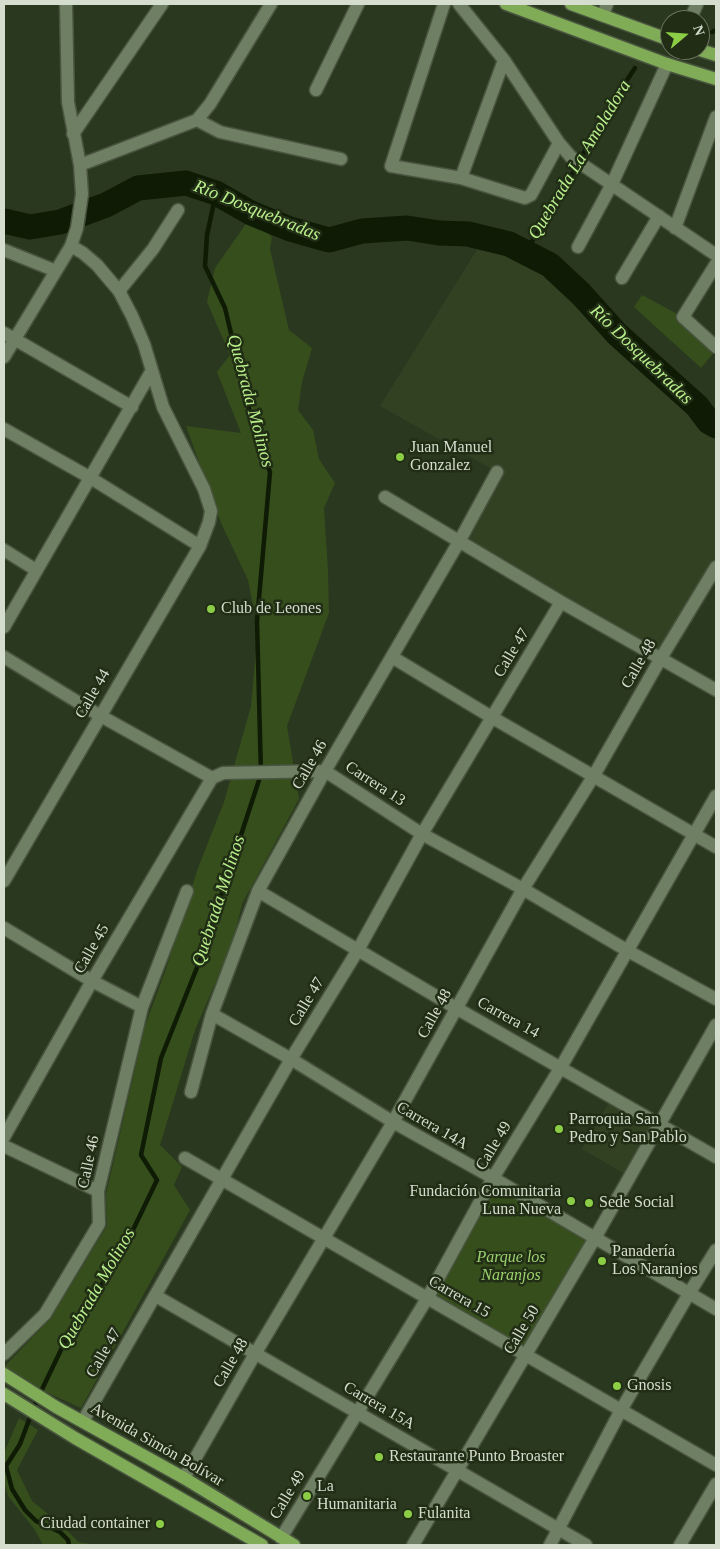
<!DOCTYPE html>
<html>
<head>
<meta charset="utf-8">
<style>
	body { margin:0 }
	#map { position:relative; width:720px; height:1549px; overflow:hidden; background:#2a381f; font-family:"Times New Roman",serif }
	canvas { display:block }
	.frame { position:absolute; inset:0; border:5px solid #d4ddce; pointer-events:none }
	.north { position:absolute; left:660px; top:10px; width:50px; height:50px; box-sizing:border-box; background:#212e15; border:1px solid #69745f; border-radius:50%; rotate:72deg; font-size:14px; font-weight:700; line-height:20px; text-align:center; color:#d4ddce }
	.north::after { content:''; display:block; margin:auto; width:18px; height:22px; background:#8bce46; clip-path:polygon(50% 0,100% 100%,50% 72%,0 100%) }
</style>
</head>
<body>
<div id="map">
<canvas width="720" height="1549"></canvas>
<div class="frame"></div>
<div class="north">N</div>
</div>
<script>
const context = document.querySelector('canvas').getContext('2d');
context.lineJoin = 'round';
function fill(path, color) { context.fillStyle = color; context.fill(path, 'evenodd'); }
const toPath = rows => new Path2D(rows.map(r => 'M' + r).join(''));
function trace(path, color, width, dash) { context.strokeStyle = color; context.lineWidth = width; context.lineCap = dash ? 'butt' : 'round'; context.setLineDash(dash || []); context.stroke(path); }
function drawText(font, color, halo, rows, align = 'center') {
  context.font = font + ' "Times New Roman",serif'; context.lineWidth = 5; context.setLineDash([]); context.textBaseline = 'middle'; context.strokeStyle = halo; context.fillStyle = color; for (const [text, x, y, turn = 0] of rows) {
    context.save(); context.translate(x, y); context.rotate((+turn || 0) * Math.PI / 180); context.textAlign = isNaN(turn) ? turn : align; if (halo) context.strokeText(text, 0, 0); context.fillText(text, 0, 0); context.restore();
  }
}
const built = toPath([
	[482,236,509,244,550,265,597,311,617,334,697,406,709,422,716,426,716,567,661,658,460,540,497,472,380,406,476,251],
	[612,1097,659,1125,630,1177,582,1149]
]);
const green = toPath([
	[250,218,272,237,270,249,289,330,312,348,302,382,298,410,313,430,319,459,335,483,324,508,328,571,329,613,287,726,299,799,242,904,233,942,195,1030,160,1145,182,1167,174,1185,190,1210,81,1408,4,1373,4,1367,51,1318,107,1226,106,1194,145,1026,166,969,198,868,224,802,251,706,258,629,248,580,221,523,186,426,241,433,217,372,230,355,207,302,215,268],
	[642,295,683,317,716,350,701,368,634,307],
	[493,1178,595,1238,526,1354,428,1297],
	[19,1418,38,1430,17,1470,32,1501,47,1513,53,1523,69,1532,78,1542,91,1544,91,1545,43,1545,35,1530,8,1496,4,1482,4,1453]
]);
const stream = toPath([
	[712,32,716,30],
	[525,253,569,180,607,110,635,68],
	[69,1545,68,1540,60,1532,36,1521,25,1510,12,1489,6,1466,20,1444,35,1404,71,1329,119,1259,157,1180,141,1155,161,1058,200,960,261,774,257,621,270,472,253,426,225,308,205,266,207,235,216,193]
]);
const river = toPath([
	[4,221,30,227,60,222,106,205,138,188,186,183,216,193,251,213,290,229,329,240,362,231,407,228,439,233,468,234,509,244,550,265,581,294,617,334,697,406,709,422,716,426]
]);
const minor = toPath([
	[444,4,391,166,461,178,525,198,531,195,559,143],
	[459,4,504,60,559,143,571,157,716,255],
	[603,15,607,4],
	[690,20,697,4],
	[316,90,358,4],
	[197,120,210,104,271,4],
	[73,134,162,4],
	[80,165,197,120,220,132,341,159],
	[461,178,504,60],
	[675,228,716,117],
	[578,247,612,184,667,64],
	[4,250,56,271],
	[716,264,683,317,716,347],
	[622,278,659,216],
	[119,291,153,249,178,210],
	[4,333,132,407],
	[4,357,71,246,77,228,82,194,80,165,68,102,66,4],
	[4,429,89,477,200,546],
	[385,497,561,602,716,690],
	[4,550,36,570],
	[4,627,151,372],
	[4,657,99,715,212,778,223,773,325,771,422,834,523,889,628,951,716,999],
	[392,657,493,718,716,847],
	[4,881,200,546,209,522,211,511,204,489,163,407,144,344,132,316,119,291,97,265,83,253,71,246],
	[258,891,456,1008,716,1157],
	[4,928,92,981,142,1007],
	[212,1014,291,1059,393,1122,493,1178,716,1309],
	[191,1092,212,1014,258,891,325,771,460,540,497,472],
	[4,1137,92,981,212,778],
	[4,1146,98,1191],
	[185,1158,716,1465],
	[156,1296,586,1545],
	[4,1354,45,1314,99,1224,98,1191,142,1007,187,891],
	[83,1421,291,1059,358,950,422,834,561,602],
	[184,1478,255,1354,393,1122,523,889,593,777,661,658,716,567],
	[281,1538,428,1297,493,1178,561,1067,716,796],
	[413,1545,595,1238,716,1025],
	[550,1545,621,1410,690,1292,716,1250],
	[680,1545,716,1484]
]);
const major = toPath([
	[506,4,667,64,716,79],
	[571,4,670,40],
	[700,50,716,55],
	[4,1374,56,1407,184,1478,294,1545],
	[4,1394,75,1438,262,1545]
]);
const markers = [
	[400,457,5,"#8bce46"],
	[211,609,5,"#8bce46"],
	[559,1129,5,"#8bce46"],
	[571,1201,5,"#8bce46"],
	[589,1203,5,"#8bce46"],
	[602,1261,5,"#8bce46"],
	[617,1386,5,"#8bce46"],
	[379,1457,5,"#8bce46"],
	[307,1496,5,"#8bce46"],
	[408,1514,5,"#8bce46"],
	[160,1524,5,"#8bce46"]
];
const poiNames = [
	["Juan Manuel",410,448],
	["Gonzalez",410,466],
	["Club de Leones",221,609],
	["Parroquia San",569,1120],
	["Pedro y San Pablo",569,1138],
	["Fundación Comunitaria",561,1192,"right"],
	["Luna Nueva",561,1210,"right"],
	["Sede Social",599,1203],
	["Panadería",612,1252],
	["Los Naranjos",612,1270],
	["Gnosis",627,1386],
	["Restaurante Punto Broaster",389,1457],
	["La",317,1487],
	["Humanitaria",317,1505],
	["Fulanita",418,1514],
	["Ciudad container",150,1524,"right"]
];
const streetNames = [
	["Calle 47",512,653,-59],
	["Calle 48",639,664,-60],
	["Calle 44",93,694,-60],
	["Calle 46",310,765,-60],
	["Carrera 13",375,784,33],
	["Calle 45",92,949,-60],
	["Calle 47",307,1002,-59],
	["Calle 48",435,1014,-61],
	["Carrera 14",508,1018,29],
	["Carrera 14A",432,1126,30],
	["Calle 49",494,1146,-59],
	["Calle 46",89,1162,-78],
	["Carrera 15",459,1297,30],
	["Calle 50",522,1330,-59],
	["Calle 47",104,1353,-60],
	["Calle 48",231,1363,-60],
	["Carrera 15A",379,1406,30],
	["Avenida Simón Bolívar",157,1445,30],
	["Calle 49",288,1495,-59]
];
const parkNames = [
	["Parque los",511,1258],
	["Naranjos",511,1276]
];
const waterNames = [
	["Quebrada La Amoladora",580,160,-59],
	["Río Dosquebradas",257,211,22],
	["Río Dosquebradas",641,355,44],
	["Quebrada Molinos",250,401,75],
	["Quebrada Molinos",219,901,-72],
	["Quebrada Molinos",97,1289,-60]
];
fill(built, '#314122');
fill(green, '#354e1c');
trace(stream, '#0f1b05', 4.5);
trace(river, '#0f1b05', 25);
trace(minor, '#49543f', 15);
trace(major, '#49543f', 15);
trace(minor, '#6f7f63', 12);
trace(major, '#80ac57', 12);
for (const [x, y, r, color] of markers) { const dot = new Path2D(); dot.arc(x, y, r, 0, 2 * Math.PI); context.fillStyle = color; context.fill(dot); trace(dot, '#212e15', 2); }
drawText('16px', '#d4ddce', '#212e15', poiNames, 'left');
drawText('16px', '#d4ddce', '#212e15', streetNames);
drawText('italic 16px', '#9dd16f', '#212e15', parkNames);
drawText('italic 18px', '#b9ef8c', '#212e15', waterNames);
</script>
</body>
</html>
